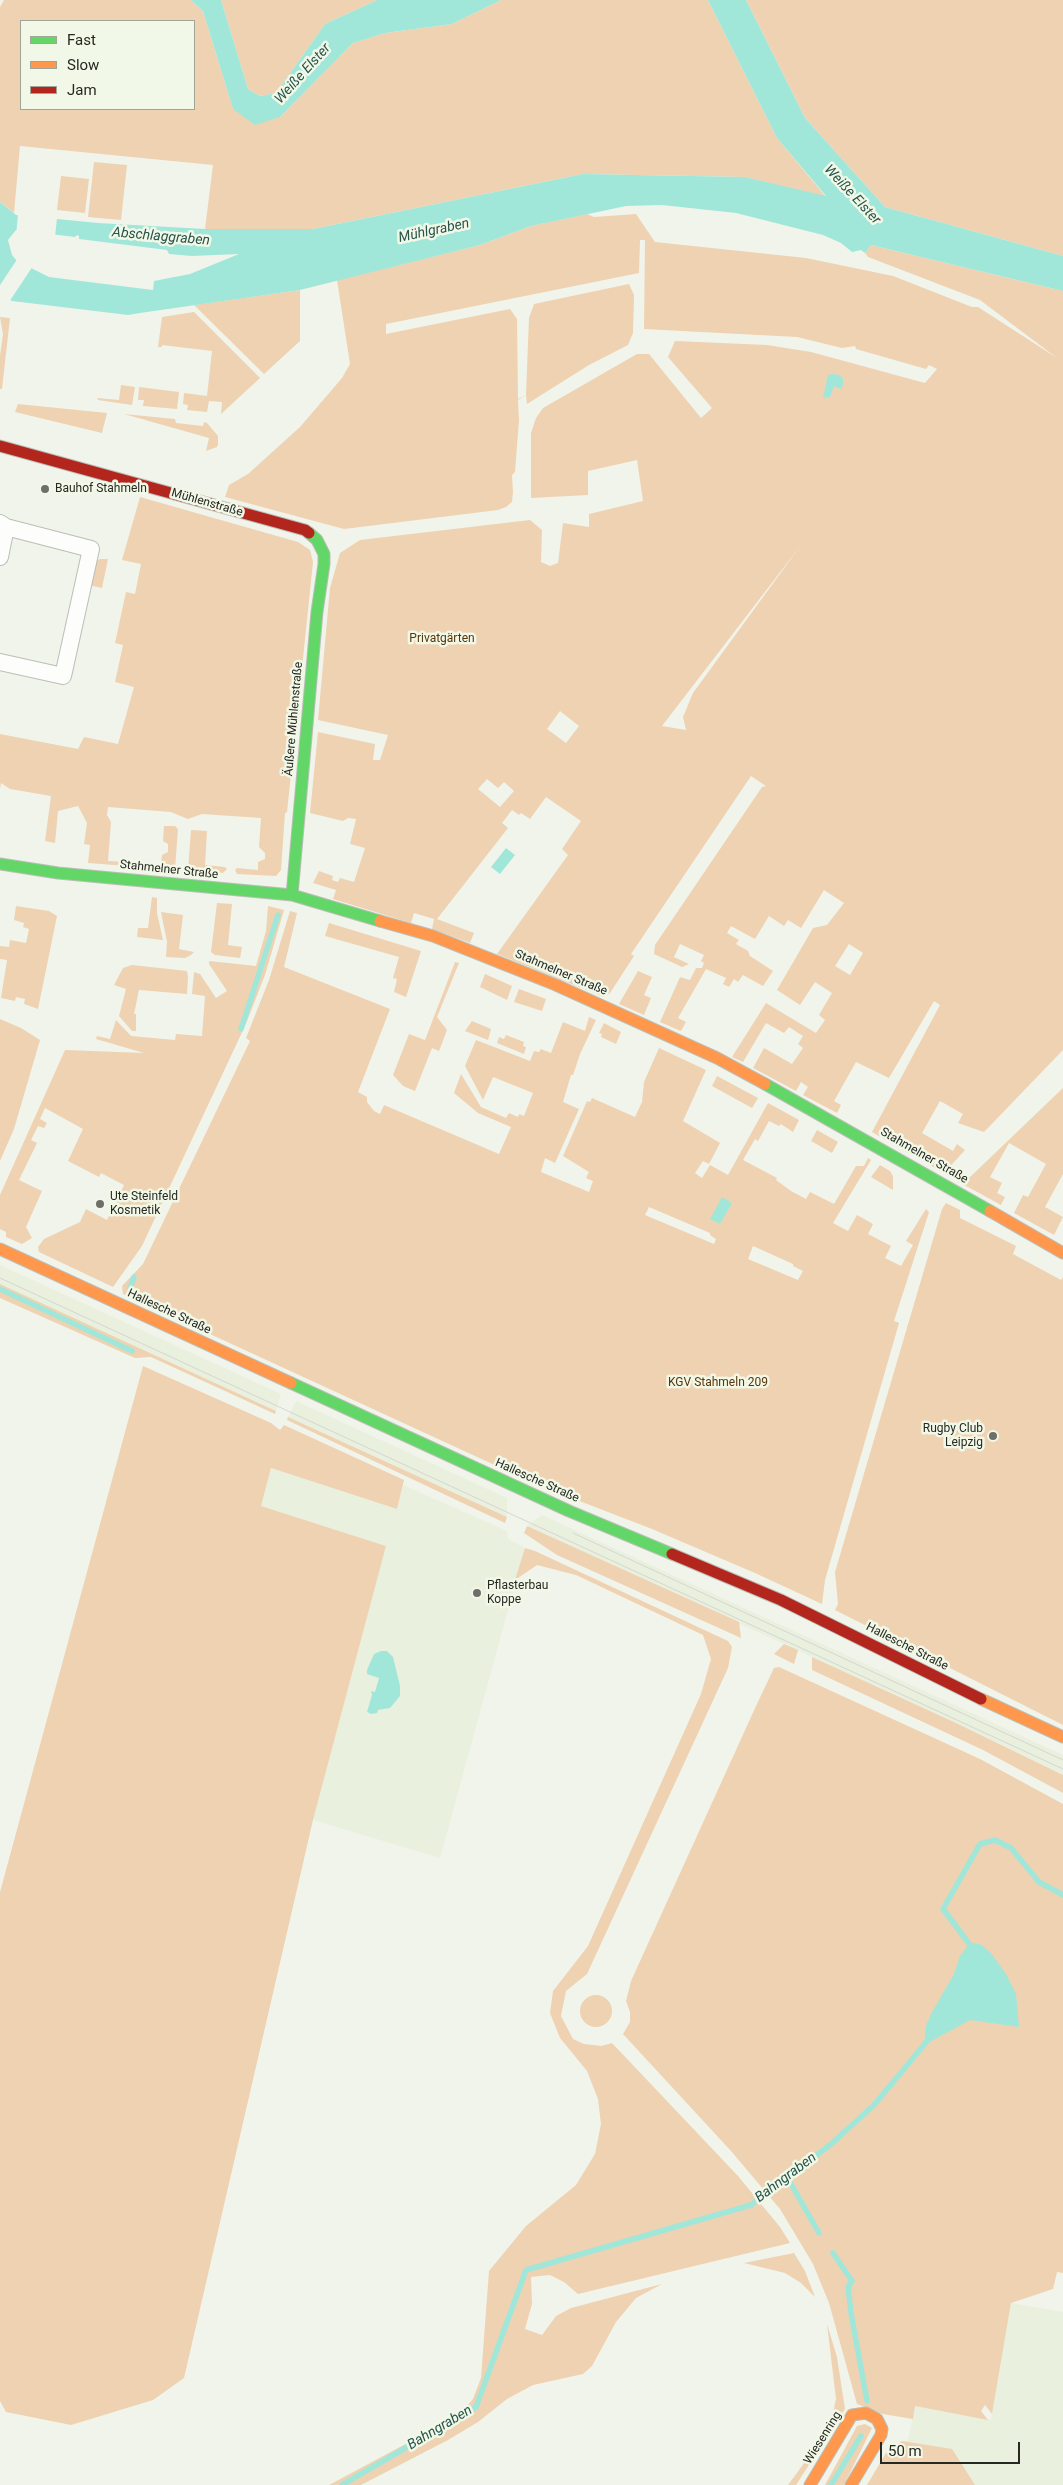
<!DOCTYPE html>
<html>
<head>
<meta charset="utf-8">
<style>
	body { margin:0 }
	#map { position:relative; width:1063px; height:2485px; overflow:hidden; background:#f1f4eb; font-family:Roboto,sans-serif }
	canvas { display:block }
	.legend { position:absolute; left:20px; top:20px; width:175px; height:90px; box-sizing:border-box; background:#f2f8e7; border:1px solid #a0a598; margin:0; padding:6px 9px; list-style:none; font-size:15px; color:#262822 }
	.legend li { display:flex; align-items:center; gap:10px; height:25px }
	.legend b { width:25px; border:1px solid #a0a598 }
	.scale { position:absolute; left:880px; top:2442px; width:140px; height:22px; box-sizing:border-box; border:2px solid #262822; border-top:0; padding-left:6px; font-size:15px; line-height:18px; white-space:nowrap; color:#262822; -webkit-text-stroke:4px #f2f8e7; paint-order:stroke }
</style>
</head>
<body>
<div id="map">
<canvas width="1063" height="2485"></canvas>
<ul class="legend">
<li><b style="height:6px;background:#63d668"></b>Fast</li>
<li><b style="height:6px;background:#ff974d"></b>Slow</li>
<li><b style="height:6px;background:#b3261e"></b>Jam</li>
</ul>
<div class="scale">50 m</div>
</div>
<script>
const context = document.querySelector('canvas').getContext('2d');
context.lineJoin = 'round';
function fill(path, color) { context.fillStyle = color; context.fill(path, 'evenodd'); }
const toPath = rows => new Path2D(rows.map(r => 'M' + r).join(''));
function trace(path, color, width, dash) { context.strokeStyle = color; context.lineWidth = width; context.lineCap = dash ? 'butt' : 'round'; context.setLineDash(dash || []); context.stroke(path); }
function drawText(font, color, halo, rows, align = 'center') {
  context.font = font + ' Roboto,sans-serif'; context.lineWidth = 5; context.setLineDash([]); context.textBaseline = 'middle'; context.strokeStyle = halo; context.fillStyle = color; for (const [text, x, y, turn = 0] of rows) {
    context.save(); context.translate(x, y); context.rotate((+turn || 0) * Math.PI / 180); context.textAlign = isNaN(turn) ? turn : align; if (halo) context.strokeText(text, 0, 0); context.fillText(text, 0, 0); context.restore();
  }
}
const built = toPath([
	[0,1265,281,1394,276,1411,0,1284],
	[296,1401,507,1498,507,1517,288,1417],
	[271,1468,397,1509,403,1485,507,1531,508,1539,525,1548,440,1858,313,1820,386,1546,261,1506],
	[542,1515,1063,1755,1063,1775,954,1722,527,1526],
	[1011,2303,1063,2312,1063,2485,867,2485,886,2453,902,2441,908,2441,915,2406,991,2420]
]);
const green = toPath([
	[4,0,191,0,203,11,233,109,280,117,353,43,385,33,452,24,501,0,708,0,777,138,826,197,745,177,583,174,313,229,205,229,213,165,20,146,14,213,0,202,0,7],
	[21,21,194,21,194,109,21,109],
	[221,0,377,0,325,24,276,93,260,96,248,89],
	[746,0,1063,0,1063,256,885,207,805,118],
	[94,162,127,165,121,220,88,217],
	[61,176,89,179,85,213,57,210],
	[587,214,594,217,636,214,655,242,806,258,893,276,972,307,978,307,1057,358,980,300,868,257,865,253,871,245,1063,291,1063,1050,984,1132,958,1123,963,1114,940,1101,922,1133,953,1151,957,1144,965,1150,944,1173,912,1155,916,1148,912,1146,908,1153,872,1132,940,1005,934,1001,889,1078,856,1062,834,1101,841,1105,837,1113,803,1095,808,1087,801,1082,796,1091,753,1068,764,1048,792,1064,803,1048,798,1044,803,1036,789,1027,784,1033,766,1023,743,1062,732,1057,766,1003,816,1033,825,1020,819,1015,832,993,815,982,800,1005,777,990,813,928,827,925,844,903,824,890,801,928,788,920,784,926,769,916,755,939,731,926,727,933,739,940,736,944,748,951,750,956,773,971,763,986,743,975,738,982,734,979,729,987,723,984,726,978,706,969,678,1018,686,1022,681,1031,660,1022,680,977,690,980,696,968,702,968,704,963,701,961,704,955,680,944,674,957,689,964,682,967,654,954,655,945,762,787,766,786,751,776,631,954,634,956,610,993,604,997,497,954,568,855,562,849,581,821,546,797,530,819,521,813,519,815,512,810,502,823,508,828,437,919,474,933,470,943,432,929,434,919,414,913,411,923,333,899,336,890,313,883,319,871,333,876,332,880,338,882,340,878,354,882,365,848,350,844,356,819,348,818,343,821,310,813,318,732,375,744,373,760,380,760,388,735,318,720,330,588,340,553,360,540,530,520,542,530,541,562,550,566,558,563,563,523,589,527,589,514,643,501,637,460,588,471,588,495,531,498,531,433,536,418,543,408,637,354,649,354,701,418,712,408,668,357,675,341,767,345,811,352,925,383,937,369,929,365,926,369,856,349,855,346,842,348,797,337,644,329,645,240,640,240,639,273,386,324,386,334,510,309,517,319,518,399,526,395,529,318,534,304,629,284,634,295,633,333,628,345,589,365,527,404,526,395,518,400,519,420,515,472,512,475,513,492,512,502,506,507,498,510,344,529,225,497,229,485,248,474,300,427,342,378,350,364,337,280,480,245,531,226],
	[801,545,693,693,683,717,686,730,662,726],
	[560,711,579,726,566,743,547,729],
	[487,779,498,788,504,782,514,791,500,807,478,789],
	[849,944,863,953,850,975,835,966],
	[300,290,300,341,264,374,194,305],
	[194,312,260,378,221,414,222,402,209,401,207,412,187,410,188,405,183,404,184,393,207,396,212,351,162,345,162,347,158,347,162,317],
	[0,317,10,318,2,389,0,389,0,356,3,334],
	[121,385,135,387,132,405,98,400,97,398,119,400],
	[139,387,179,392,177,409,143,406,144,400,138,400],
	[18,404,107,413,102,433,15,412],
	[124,414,175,419,176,423,203,426,204,422,207,423,218,436,218,444,217,447,206,451,209,438],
	[140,497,298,542,310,550,313,562,287,812,285,813,281,870,276,876,237,874,235,870,237,868,258,870,258,862,265,859,265,853,259,847,261,818,202,814,188,819,171,812,108,807,107,815,111,822,108,861,129,862,128,866,88,863,90,845,84,844,87,823,78,806,58,811,55,843,45,841,51,796,10,789,1,783,0,789,0,734,78,749,84,737,118,744,134,687,115,682,123,645,115,643,126,592,135,594,141,564,122,560],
	[100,559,108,559,102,588,89,585,96,561],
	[164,826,175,826,178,829,175,869,139,867,139,863,161,864,162,855,168,852,168,844,163,841],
	[191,830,207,831,205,865,225,867,227,869,223,873,188,870],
	[152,897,157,898,157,913,163,940,137,937,138,928,148,928],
	[217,903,232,904,228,945,242,947,240,958,215,955,211,952],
	[16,906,49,911,57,916,38,1009,24,1004,25,999,16,997,15,1001,1,998,7,960,0,959,0,946,9,947,10,940,26,943,29,929,23,927,24,923,14,920],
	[268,906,284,910,265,975,245,1026,142,1246,113,1287,39,1252,38,1247,44,1239,80,1222,86,1209,107,1220,124,1185,101,1173,99,1177,68,1161,83,1129,45,1108,40,1119,47,1123,44,1128,38,1126,31,1140,37,1143,19,1180,42,1191,26,1227,32,1238,22,1244,6,1237,6,1232,0,1229,0,1195,65,1050,144,1053,96,1039,97,1036,110,1039,116,1020,131,1036,175,1040,176,1034,202,1036,205,996,192,994,194,972,200,974,216,998,227,991,209,964,209,961,256,966,266,931],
	[290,911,297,913,284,967,390,1009,358,1092,367,1097,367,1102,374,1111,380,1114,384,1105,499,1154,511,1127,478,1113,454,1093,461,1074,481,1107,506,1118,509,1113,518,1117,519,1114,524,1116,533,1093,493,1077,483,1100,465,1066,476,1040,530,1061,534,1051,539,1052,541,1049,551,1053,563,1022,585,1031,589,1017,596,1020,580,1054,573,1075,571,1075,563,1102,579,1109,555,1163,545,1158,541,1172,589,1192,593,1181,586,1178,589,1172,563,1156,587,1101,590,1102,592,1098,635,1117,642,1102,644,1082,659,1048,706,1070,683,1121,720,1143,709,1164,703,1161,695,1173,702,1178,710,1165,728,1175,768,1103,799,1120,793,1132,781,1124,779,1126,769,1121,758,1141,755,1139,743,1160,777,1178,776,1180,791,1191,806,1199,810,1192,834,1204,856,1166,864,1166,868,1158,871,1160,833,1223,848,1231,857,1215,873,1224,868,1234,891,1246,885,1258,901,1266,913,1245,906,1241,926,1209,929,1212,894,1321,899,1323,825,1580,822,1604,755,1573,652,1529,538,1485,123,1294,122,1286,143,1264,250,1041,246,1038,269,980],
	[649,1207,710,1233,710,1235,716,1239,714,1244,645,1215],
	[753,1246,793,1264,793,1266,803,1271,798,1280,748,1259],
	[161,912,183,915,179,949,194,952,191,955,185,958,166,957,167,942],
	[329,923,421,951,406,997,394,992,397,979,393,978,399,957,325,936],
	[455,962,459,963,437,1017,447,1030,439,1051,432,1048,415,1091,403,1086,393,1075,409,1034,425,1040],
	[132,965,187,971,188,977,187,994,139,990,134,1014,136,1014,136,1031,132,1031,119,1016,126,989,114,985,123,968],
	[638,971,652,977,644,995,651,998,644,1015,619,1004],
	[485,974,512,986,507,1000,480,987],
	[519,989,546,999,542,1011,514,1002],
	[0,1019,21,1028,40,1040,14,1129,0,1161],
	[472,1021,491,1029,488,1040,465,1031],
	[604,1023,621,1032,616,1044,601,1037,602,1034,599,1033],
	[506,1035,524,1042,523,1046,526,1047,524,1054,497,1043,499,1037,504,1039],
	[717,1076,758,1098,752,1108,712,1086],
	[1063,1088,1063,1174,1045,1207,1063,1217,1054,1235,1014,1213,1023,1195,1028,1197,1046,1164,1009,1143,990,1177,1002,1183,997,1193,1005,1197,1001,1205,957,1181,959,1171,970,1177],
	[817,1130,838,1142,832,1153,811,1141],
	[880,1165,890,1171,893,1176,893,1190,871,1177],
	[946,1203,960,1210,960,1218,1016,1246,1013,1254,1061,1280,1063,1277,1063,1725,835,1610,838,1604,835,1572,942,1209],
	[0,1284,276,1411,275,1414,151,1357,135,1358,0,1298],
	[143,1366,271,1423,280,1430,284,1425,404,1480,397,1509,271,1468,261,1506,386,1546,313,1820,184,2378,153,2400,71,2425,6,2412,0,2401,0,1892],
	[288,1417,507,1517,505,1523,287,1420],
	[527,1526,739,1622,741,1638,557,1555,524,1533],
	[525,1548,535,1551,728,1641,732,1647,728,1668,587,1974,566,1991,561,2016,573,2039,584,2044,601,2046,612,2043,738,2176,780,2227,790,2243,578,2294,564,2282,550,2275,531,2277,532,2304,525,2329,542,2335,556,2316,571,2308,662,2284,636,2298,616,2322,592,2366,583,2374,533,2385,507,2399,478,2422,448,2440,361,2485,329,2485,441,2425,463,2410,473,2399,481,2378,489,2271,526,2226,576,2185,595,2154,601,2124,598,2099,587,2071,560,2038,550,2013,553,1991,588,1946,701,1694,711,1659,703,1635,576,1575,537,1565,515,1580],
	[784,1644,798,1650,794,1664,774,1654],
	[812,1657,954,1722,1063,1775,1063,1793,983,1750,812,1670],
	[779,1667,980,1759,1063,1804,1063,2273,1057,2272,1053,2289,1011,2303,992,2414,985,2405,981,2411,988,2420,915,2406,913,2419,883,2414,857,2404,829,2303,813,2264,780,2209,731,2151,623,2034,630,2022,630,2012,626,2001,631,1981,756,1706,774,1668],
	'580 2011a16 16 0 1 1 32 0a16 16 0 1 1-32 0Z',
	[794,2253,805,2271,815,2297,801,2283,785,2273,744,2263],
	[827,2324,837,2357,845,2409,796,2485,788,2485,810,2455,833,2413,836,2399],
	[865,2424,872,2428,844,2485,825,2485,857,2426],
	[902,2441,952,2449,975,2485,867,2485,886,2453]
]);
const water = toPath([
	[191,0,221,0,248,89,260,96,276,93,325,24,377,0,501,0,452,24,385,33,353,43,280,117,255,125,233,109,203,11],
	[708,0,746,0,805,118,885,207,1063,256,1063,291,871,245,865,253,861,250,852,252,841,243,823,235,736,213,662,205,626,206,531,226,480,245,300,290,140,313,128,315,12,301,0,295,0,202,16,215,98,223,205,229,313,229,583,174,745,177,826,196,777,138],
	[16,230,75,237,77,235,79,236,79,239,167,250,169,254,192,256,239,254,190,274,154,281,153,290,49,277,17,261,12,255,8,240],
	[832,374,840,375,843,379,843,385,841,389,834,386,830,397,823,398,828,375],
	[506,848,515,855,500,874,491,867],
	[722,1197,732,1203,720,1224,710,1219],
	[381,1651,387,1651,393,1657,400,1686,400,1696,390,1708,378,1710,377,1713,371,1714,367,1712,372,1695,371,1691,375,1692,379,1678,367,1674,367,1670,374,1654],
	[975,1943,982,1945,991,1953,1006,1974,1016,1994,1019,2027,970,2020,924,2045,926,2026,931,2014,954,1974,960,1956,969,1944]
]);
const pier = toPath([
	[18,214,57,218,55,237,17,233,16,236],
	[18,258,33,266,9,302,0,298,0,285]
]);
const stream = toPath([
	[241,1029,278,915],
	[130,1288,134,1277],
	[0,1289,132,1351],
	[973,1949,943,1909,980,1844,995,1840,1011,1848,1039,1882,1063,1895],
	[787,2177,819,2233],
	[833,2253,852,2281,848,2287,851,2313,867,2401],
	[342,2485,476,2407,526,2270,751,2205,830,2145,874,2105,928,2040],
	[831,2485,861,2436]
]);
const street = toPath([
	[0,523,6,527,91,549,63,676,0,662],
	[0,557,6,527]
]);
const fast = toPath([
	[0,864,58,873,292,895,380,921],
	[292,895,317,612,324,564,324,554,317,540,309,533],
	[765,1084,990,1211],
	[291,1383,569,1511,672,1554]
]);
const slow = toPath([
	[380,921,433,936,556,985,717,1058,765,1084],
	[990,1211,1063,1253],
	[0,1249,291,1383],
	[981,1699,1063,1737],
	[810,2485,852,2415,866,2413,877,2419,882,2429,881,2435,851,2485]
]);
const jam = toPath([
	[0,446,305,530,309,533],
	[672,1554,781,1600,981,1699]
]);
const tram = toPath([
	[0,1278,1063,1769],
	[573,1533,1063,1760]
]);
const markers = [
	[45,489,5,"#6d6f68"],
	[100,1204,5,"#6d6f68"],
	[993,1436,5,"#6d6f68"],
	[477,1593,5,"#6d6f68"]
];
const poiNames = [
	["Bauhof Stahmeln",55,489],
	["Ute Steinfeld",110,1197],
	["Kosmetik",110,1211],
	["Rugby Club",983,1429,"right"],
	["Leipzig",983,1443,"right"],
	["Pflasterbau",487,1586],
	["Koppe",487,1600]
];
const streetNames = [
	["Mühlenstraße",207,503,16],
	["Äußere Mühlenstraße",294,719,-85],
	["Stahmelner Straße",169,870,6],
	["Stahmelner Straße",561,973,23],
	["Stahmelner Straße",924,1156,30],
	["Hallesche Straße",169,1312,25],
	["Hallesche Straße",537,1481,24],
	["Hallesche Straße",907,1647,27],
	["Wiesenring",823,2438,-58]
];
const parkNames = [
	["Privatgärten",442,639],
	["KGV Stahmeln 209",718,1383]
];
const waterNames = [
	["Weiße Elster",303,74,-48],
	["Weiße Elster",852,195,47],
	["Mühlgraben",434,231,-12],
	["Abschlaggraben",161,237,5],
	["Bahngraben",786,2178,-37],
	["Bahngraben",440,2428,-31]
];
fill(built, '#e9f0de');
fill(green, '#eed2b2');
fill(water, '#a0e7da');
fill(pier, '#f1f4eb');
trace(stream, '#a0e7da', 5.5);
trace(street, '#bbbeb7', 18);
trace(fast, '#bbbeb7', 13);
trace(slow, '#bbbeb7', 13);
trace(jam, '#bbbeb7', 13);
trace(street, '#fdfdfc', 16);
trace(fast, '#63d668', 11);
trace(slow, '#ff974d', 11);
trace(jam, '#b3261e', 11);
trace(tram, '#d5d6d3', 1);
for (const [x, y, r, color] of markers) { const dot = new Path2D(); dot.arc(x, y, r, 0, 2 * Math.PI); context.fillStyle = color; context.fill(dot); trace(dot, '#f2f8e7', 2); }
drawText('12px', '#262822', '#f2f8e7', poiNames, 'left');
drawText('12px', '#262822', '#f2f8e7', streetNames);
drawText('12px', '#5a3508', '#f2f8e7', parkNames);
drawText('italic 14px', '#26534c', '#f2f8e7', waterNames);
</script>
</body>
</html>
